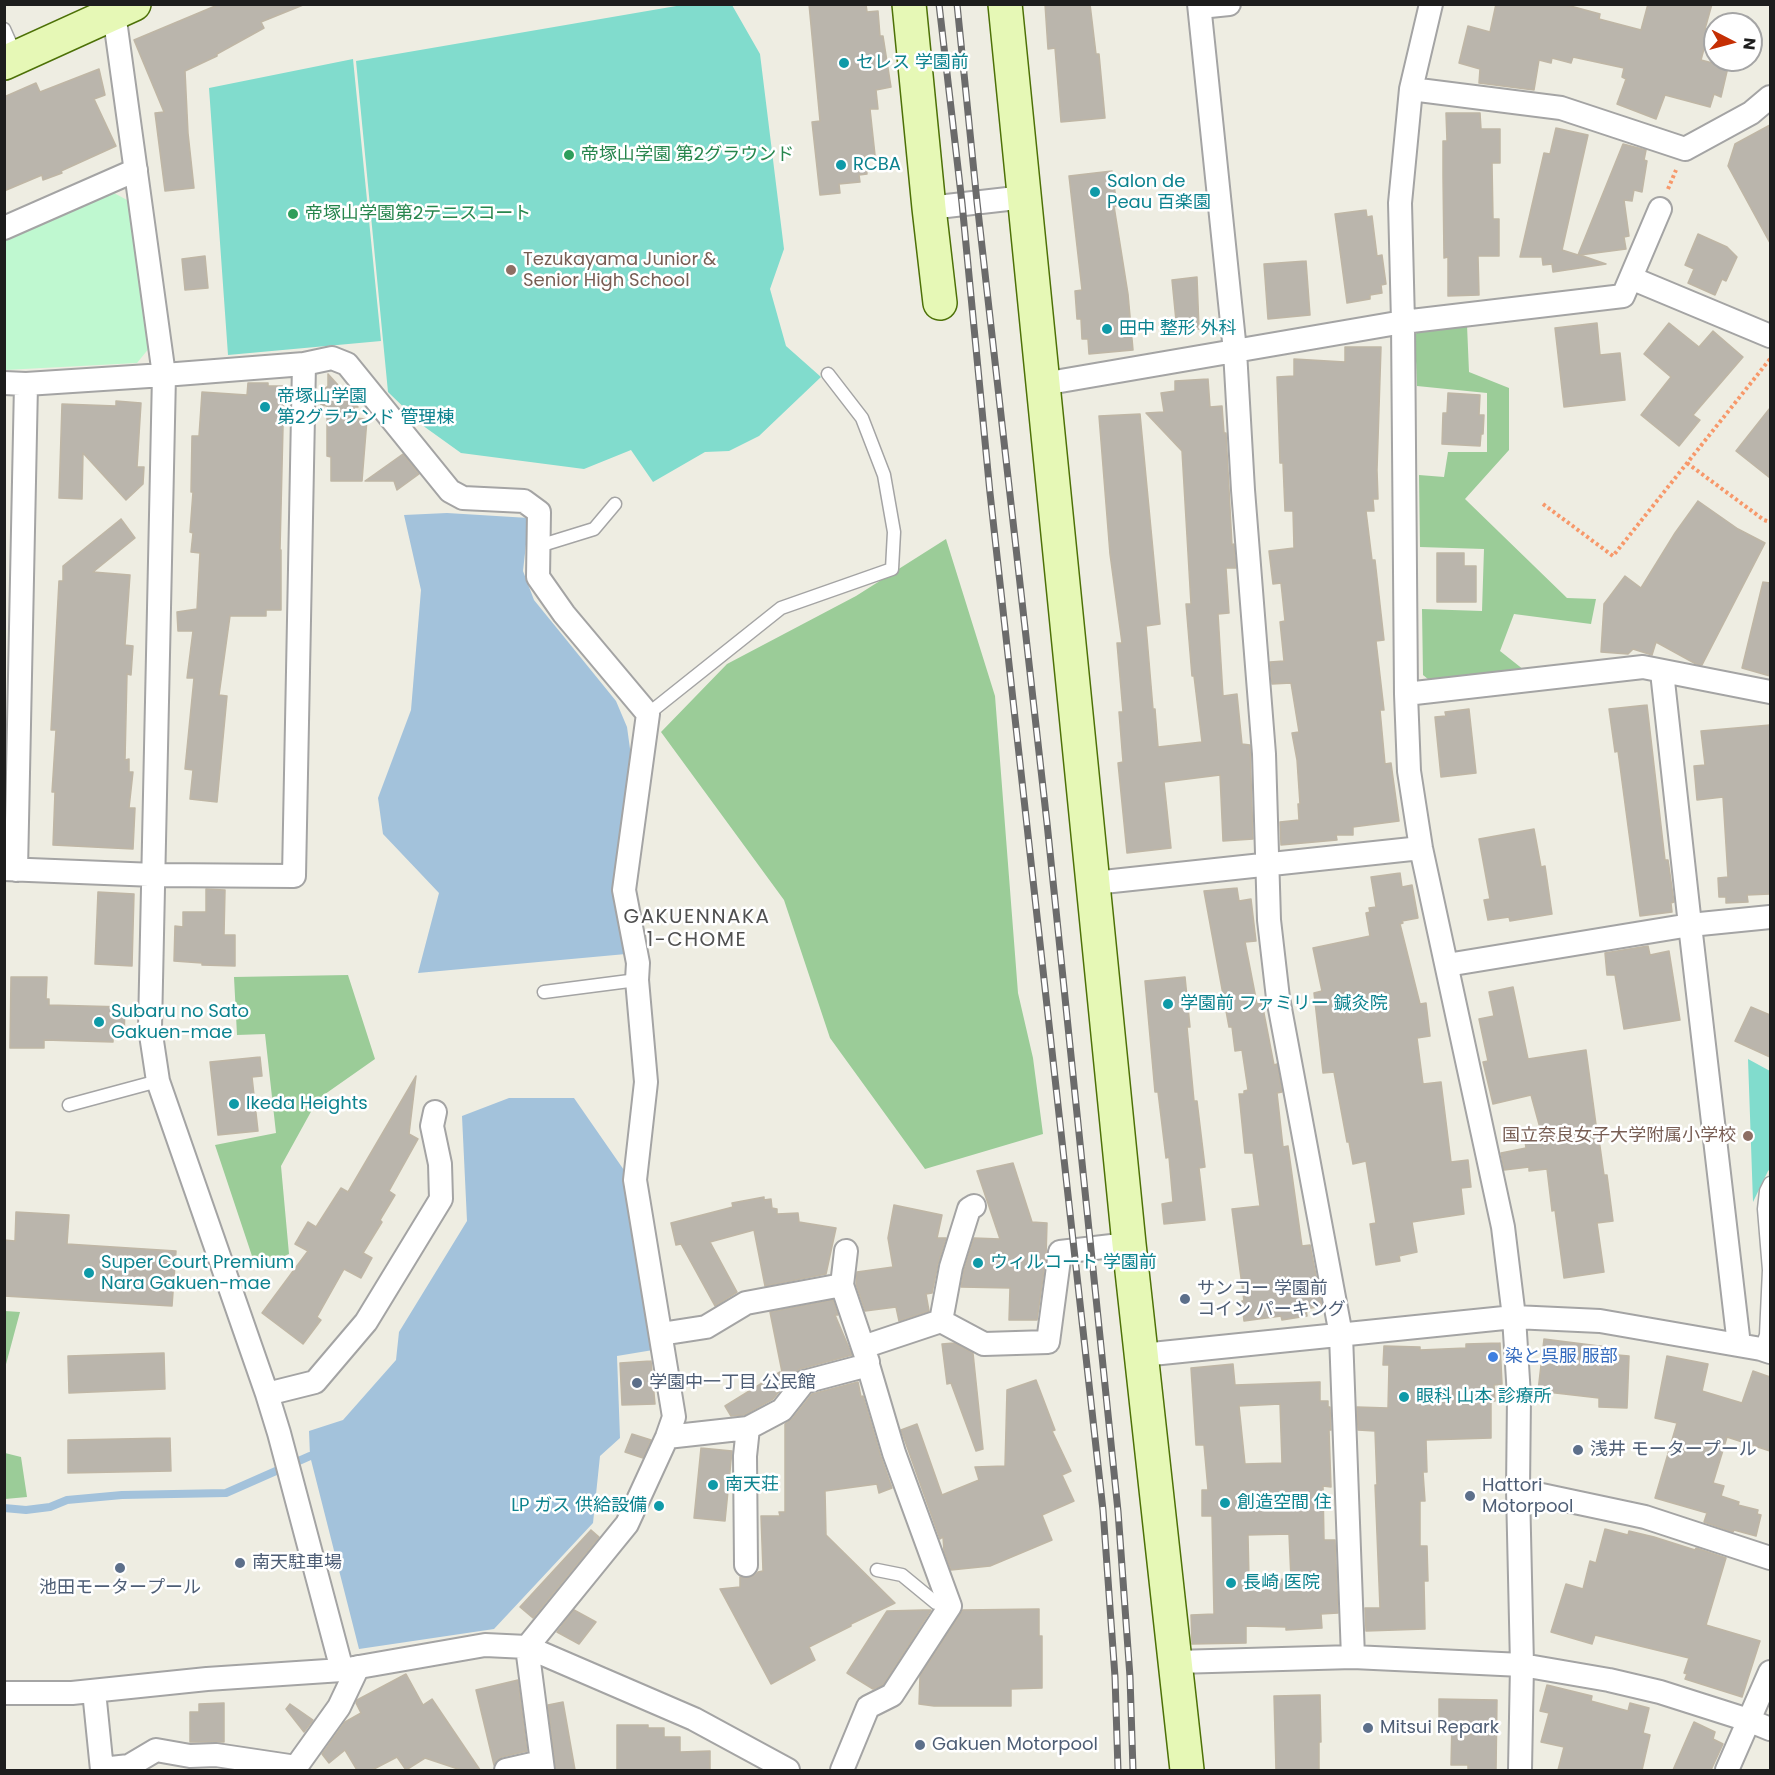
<!DOCTYPE html>
<html>
<head>
<meta charset="utf-8">
<style>
	body { margin:0 }
	#map { position:relative; width:1775px; height:1775px; overflow:hidden; background:#eeede2; font-family:Poppins,sans-serif }
	canvas { display:block }
	.frame { position:absolute; inset:0; border:6px solid #1d1d1d; pointer-events:none }
	.north { position:absolute; left:1703px; top:12px; width:60px; height:60px; box-sizing:border-box; background:#fff; border:2px solid #a5a5a5; border-radius:50%; rotate:96deg; font-size:16px; font-weight:700; line-height:24px; text-align:center; color:#1d1d1d }
	.north::after { content:''; display:block; margin:auto; width:21px; height:27px; background:#c52f04; clip-path:polygon(50% 0,100% 100%,50% 72%,0 100%) }
</style>
</head>
<body>
<div id="map">
<canvas width="1775" height="1775"></canvas>
<div class="frame"></div>
<div class="north">N</div>
</div>
<script>
const context = document.querySelector('canvas').getContext('2d');
context.lineJoin = 'round';
function fill(path, color) { context.fillStyle = color; context.fill(path, 'evenodd'); }
const toPath = rows => new Path2D(rows.map(r => 'M' + r).join(''));
function trace(path, color, width, dash) { context.strokeStyle = color; context.lineWidth = width; context.lineCap = dash ? 'butt' : 'round'; context.setLineDash(dash || []); context.stroke(path); }
function drawText(font, color, halo, rows, align = 'center') {
  context.font = font + ' Poppins,"Noto Sans JP",sans-serif'; context.lineWidth = 5; context.setLineDash([]); context.textBaseline = 'middle'; context.strokeStyle = halo; context.fillStyle = color; for (const [text, x, y, turn = 0] of rows) {
    context.save(); context.translate(x, y); context.rotate((+turn || 0) * Math.PI / 180); context.textAlign = isNaN(turn) ? turn : align; if (halo) context.strokeText(text, 0, 0); context.fillText(text, 0, 0); context.restore();
  }
}
const forest = toPath([
	[1467,325,1469,372,1509,388,1509,450,1465,499,1567,598,1596,599,1591,624,1514,614,1500,651,1524,670,1434,684,1423,675,1422,609,1482,611,1484,549,1420,547,1419,475,1444,477,1448,452,1487,452,1487,393,1417,386,1415,336,1418,330],
	[946,539,995,696,1018,993,1033,1058,1043,1134,925,1169,830,1038,784,900,661,732,727,664,856,596],
	[348,975,375,1059,318,1099,281,1166,289,1254,256,1268,215,1145,276,1133,265,1034,237,1035,234,977],
	[5,1311,20,1312,5,1368,4,1311],
	[5,1453,21,1457,27,1497,5,1499]
]);
const park = toPath([
	[112,192,129,201,150,347,137,363,5,370,4,241]
]);
const pitch = toPath([
	[688,4,732,5,760,54,784,249,770,289,786,346,821,377,759,436,729,451,705,452,653,482,631,450,584,469,461,453,422,425,388,392,356,61],
	[353,59,381,341,228,355,209,88],
	[1748,1059,1770,1071,1770,1169,1768,1171,1753,1202]
]);
const water = toPath([
	[447,513,529,518,523,571,534,600,616,701,627,727,631,756,613,889,626,954,418,973,439,893,383,834,378,798,411,710,421,590,404,515],
	[509,1098,574,1098,626,1173,653,1350,617,1356,620,1438,600,1456,593,1523,494,1629,359,1649,310,1456,309,1431,343,1420,396,1360,399,1332,467,1221,462,1116]
]);
const stream = toPath([
	[4,1508,26,1510,50,1507,67,1500,122,1495,226,1493,310,1456]
]);
const building = toPath([
	[220,4,303,5,261,22,264,28,217,54,217,56,185,71,188,133,194,188,165,191,155,113,164,112,134,40,220,4],
	[809,4,866,4,867,12,878,11,880,36,883,36,891,87,876,90,878,109,870,109,875,155,865,156,867,174,859,175,860,182,839,184,840,193,820,195,812,122,820,121,809,4],
	[1045,4,1090,4,1096,54,1099,54,1105,118,1061,122,1055,48,1048,49,1045,4],
	[1496,4,1563,4,1600,14,1599,19,1641,30,1648,4,1712,4,1705,29,1709,30,1701,60,1728,67,1721,97,1714,94,1710,107,1665,95,1656,119,1617,104,1626,79,1622,77,1624,68,1573,57,1571,63,1552,58,1551,63,1539,60,1534,90,1479,83,1480,69,1459,63,1468,26,1490,32,1496,4],
	[99,69,105,95,94,99,116,146,61,171,62,173,43,180,42,175,4,191,4,97,36,83,40,92,99,69],
	[1446,113,1480,113,1481,129,1500,129,1500,163,1492,163,1493,219,1499,219,1499,256,1478,256,1479,295,1448,296,1448,257,1444,258,1443,176,1443,141,1447,141,1446,113],
	[1770,125,1770,243,1728,166,1735,144,1770,125],
	[1556,128,1588,135,1562,250,1578,255,1623,144,1646,150,1644,160,1647,161,1642,192,1634,190,1632,201,1624,200,1629,236,1624,237,1626,249,1580,255,1606,264,1553,272,1552,264,1543,265,1542,257,1520,257,1544,153,1550,154,1556,128],
	[1112,171,1117,206,1114,206,1128,294,1133,350,1089,354,1088,339,1082,339,1081,319,1077,319,1075,291,1082,290,1069,176,1112,171],
	[1366,210,1367,217,1372,216,1377,256,1382,255,1386,284,1381,285,1382,293,1370,295,1370,299,1347,303,1335,214,1366,210],
	[1698,234,1727,247,1737,257,1726,281,1722,279,1715,295,1688,283,1694,269,1685,265,1698,234],
	[205,256,208,288,185,290,182,259,205,256],
	[1306,261,1310,315,1268,319,1264,264,1306,261],
	[1197,277,1199,329,1177,331,1172,280,1197,277],
	[1597,323,1600,355,1620,353,1625,400,1564,407,1555,328,1597,323],
	[1669,323,1699,347,1713,331,1743,357,1693,415,1700,420,1679,446,1641,415,1671,377,1644,354,1669,323],
	[1345,347,1381,347,1377,470,1378,499,1373,499,1374,511,1366,511,1372,560,1375,560,1384,640,1376,641,1384,710,1380,710,1385,764,1391,763,1399,821,1353,827,1353,835,1336,835,1337,840,1281,845,1280,822,1299,820,1298,804,1300,804,1297,760,1292,733,1299,732,1291,683,1272,684,1270,662,1284,661,1280,622,1285,621,1281,583,1273,584,1269,551,1294,548,1293,511,1285,511,1283,463,1280,463,1277,377,1294,376,1294,359,1345,362,1345,347],
	[328,374,358,407,354,407,353,418,367,419,362,481,331,481,331,457,327,456,327,406,321,405,322,391,328,386,328,374],
	[1208,379,1210,407,1222,406,1224,433,1226,433,1232,545,1234,544,1236,568,1226,568,1229,613,1218,614,1223,696,1237,694,1242,744,1250,745,1253,839,1223,841,1220,775,1164,782,1171,848,1127,853,1118,763,1123,762,1119,712,1123,712,1117,643,1122,643,1110,554,1099,416,1140,414,1160,624,1146,626,1153,709,1155,709,1158,747,1202,742,1194,676,1192,676,1186,604,1191,604,1182,451,1146,413,1164,412,1161,393,1175,391,1175,381,1208,379],
	[248,383,268,383,268,386,284,386,280,550,281,550,281,610,266,610,266,616,230,616,219,695,227,696,217,802,190,799,193,770,185,769,194,678,187,678,193,631,178,631,177,612,197,609,200,553,191,552,193,533,190,532,193,492,191,492,192,436,199,436,202,392,247,395,248,383],
	[1448,393,1480,395,1479,415,1484,415,1483,434,1481,434,1480,446,1442,444,1443,413,1447,413,1448,393],
	[116,401,141,403,137,467,144,467,143,484,126,500,83,453,82,499,59,498,62,404,116,406,116,401],
	[1770,408,1770,478,1736,451,1770,408],
	[403,454,419,474,397,490,394,481,365,481,403,454],
	[1698,501,1738,529,1765,543,1702,665,1696,664,1656,642,1652,655,1633,649,1628,654,1601,652,1604,604,1625,576,1641,588,1675,533,1698,501],
	[121,519,135,538,93,572,130,575,125,645,133,646,131,675,127,674,125,760,129,759,129,772,133,772,129,808,135,808,133,849,53,845,55,792,52,792,56,730,51,730,59,581,63,581,63,566,121,519],
	[1437,553,1464,553,1464,566,1476,566,1476,602,1437,602,1437,553],
	[1763,582,1770,583,1770,676,1742,668,1763,582],
	[1647,705,1665,860,1668,860,1674,902,1671,903,1672,912,1640,916,1618,751,1615,752,1609,709,1647,705],
	[1469,709,1476,773,1441,777,1435,717,1446,716,1445,712,1469,709],
	[1770,725,1770,894,1747,895,1748,902,1726,903,1726,897,1719,897,1718,878,1728,877,1723,797,1697,800,1694,766,1705,765,1701,731,1770,725],
	[1534,829,1541,867,1545,866,1552,914,1510,921,1509,917,1488,920,1484,900,1490,899,1479,839,1534,829],
	[1400,873,1402,887,1412,885,1418,918,1402,921,1403,923,1400,924,1420,1004,1426,1003,1430,1036,1417,1038,1423,1084,1441,1082,1451,1162,1468,1160,1471,1187,1461,1188,1464,1214,1412,1222,1417,1252,1399,1256,1400,1261,1376,1265,1370,1224,1376,1223,1366,1161,1353,1164,1349,1142,1347,1142,1334,1072,1323,1073,1314,993,1322,991,1313,948,1370,936,1366,913,1370,912,1369,908,1376,907,1371,877,1400,873],
	[1237,888,1239,901,1251,899,1256,941,1245,942,1257,1004,1262,1003,1274,1065,1277,1064,1282,1092,1277,1093,1283,1147,1288,1146,1302,1246,1310,1245,1322,1306,1306,1309,1307,1316,1282,1320,1281,1316,1244,1321,1242,1301,1244,1301,1232,1209,1260,1206,1253,1153,1245,1153,1239,1094,1244,1094,1244,1091,1248,1090,1242,1050,1235,1051,1232,1027,1229,1027,1204,891,1237,888],
	[206,889,225,890,224,935,235,935,235,966,202,965,202,963,174,961,175,926,183,927,183,912,206,912,206,889],
	[98,892,134,894,132,966,95,964,98,892],
	[1648,946,1650,955,1669,951,1680,1020,1624,1029,1615,975,1607,975,1605,953,1648,946],
	[11,977,47,977,46,999,49,999,49,1005,125,1007,124,1037,113,1037,113,1042,44,1040,44,1048,10,1048,11,977],
	[1185,977,1190,1027,1187,1027,1194,1101,1197,1101,1205,1167,1199,1168,1205,1220,1164,1224,1162,1204,1173,1202,1169,1157,1166,1158,1158,1092,1155,1092,1145,981,1185,977],
	[1513,987,1528,1059,1586,1050,1597,1132,1598,1132,1604,1175,1607,1175,1613,1221,1597,1223,1604,1272,1564,1278,1555,1210,1552,1211,1547,1169,1529,1171,1529,1167,1504,1170,1501,1153,1526,1148,1525,1141,1543,1139,1531,1095,1493,1104,1483,1062,1488,1061,1479,1019,1494,1016,1489,992,1513,987],
	[1751,1007,1770,1015,1770,1057,1735,1041,1751,1007],
	[260,1057,262,1076,252,1077,258,1131,218,1135,210,1062,260,1057],
	[416,1076,409,1134,418,1139,389,1191,395,1195,380,1220,382,1222,363,1253,372,1258,361,1278,344,1269,317,1317,321,1320,303,1344,262,1313,308,1251,295,1244,308,1222,316,1227,341,1188,348,1192,416,1076],
	[1013,1163,1032,1222,1047,1223,1046,1257,1037,1320,1009,1320,1010,1288,961,1287,964,1270,974,1238,1000,1239,977,1171,1013,1163],
	[764,1197,764,1200,771,1199,772,1208,777,1209,777,1214,798,1213,799,1222,836,1228,826,1274,765,1286,754,1230,710,1242,737,1292,715,1306,681,1244,676,1245,671,1223,733,1207,732,1203,764,1197],
	[894,1205,942,1215,937,1238,946,1238,938,1264,932,1293,926,1294,929,1311,899,1321,896,1307,865,1311,856,1284,857,1272,893,1267,888,1238,894,1205],
	[16,1212,69,1215,67,1244,176,1251,172,1306,4,1296,4,1240,15,1241,16,1212],
	[833,1300,838,1315,835,1315,852,1355,800,1369,793,1374,773,1399,744,1415,731,1416,725,1406,780,1372,783,1377,770,1312,833,1300],
	[1544,1339,1607,1347,1606,1354,1629,1356,1627,1408,1599,1407,1599,1398,1538,1391,1544,1339],
	[954,1343,973,1353,983,1449,976,1451,951,1383,947,1384,942,1344,954,1343],
	[1500,1343,1502,1384,1494,1385,1495,1401,1491,1401,1491,1438,1426,1440,1427,1472,1423,1472,1425,1501,1420,1501,1420,1546,1427,1546,1428,1581,1424,1581,1425,1629,1366,1631,1365,1608,1380,1608,1375,1485,1377,1485,1375,1431,1358,1430,1357,1407,1388,1408,1389,1365,1383,1365,1384,1346,1420,1347,1420,1350,1466,1348,1466,1344,1500,1343],
	[164,1353,165,1389,69,1393,68,1356,164,1353],
	[1667,1356,1708,1364,1702,1391,1742,1403,1753,1371,1770,1377,1770,1451,1727,1437,1713,1483,1724,1486,1721,1496,1739,1502,1738,1505,1758,1510,1757,1514,1761,1515,1756,1536,1734,1530,1733,1532,1704,1522,1707,1513,1655,1498,1677,1423,1655,1418,1667,1356],
	[651,1361,655,1404,622,1405,620,1363,651,1361],
	[1233,1364,1235,1385,1320,1382,1320,1401,1328,1401,1328,1407,1330,1407,1331,1430,1329,1430,1331,1487,1323,1486,1324,1540,1335,1540,1338,1613,1321,1614,1322,1628,1286,1630,1286,1627,1246,1626,1246,1643,1192,1644,1191,1615,1214,1614,1212,1516,1202,1516,1202,1490,1208,1490,1204,1445,1196,1445,1191,1368,1233,1364],
	[1280,1404,1282,1463,1245,1464,1239,1406,1280,1404],
	[1289,1534,1291,1579,1249,1580,1248,1535,1289,1534],
	[1036,1380,1055,1430,1052,1431,1071,1471,1062,1475,1074,1501,1042,1515,1052,1540,990,1566,951,1570,944,1551,943,1537,940,1539,901,1430,917,1424,942,1495,979,1480,975,1467,1005,1466,1007,1390,1036,1380],
	[858,1382,861,1397,863,1396,881,1457,892,1488,879,1493,877,1484,825,1491,826,1535,895,1603,851,1624,851,1626,809,1647,815,1660,771,1684,720,1589,740,1587,740,1577,747,1578,753,1576,758,1572,763,1571,761,1516,780,1516,779,1512,785,1512,785,1424,793,1418,812,1394,858,1382],
	[632,1434,651,1440,643,1458,625,1452,632,1434],
	[170,1438,171,1471,68,1473,68,1440,170,1438],
	[701,1448,732,1451,725,1521,694,1518,701,1448],
	[1605,1529,1628,1535,1629,1531,1654,1537,1695,1550,1696,1548,1726,1558,1706,1625,1760,1641,1742,1697,1685,1679,1687,1674,1684,1673,1689,1658,1595,1635,1592,1644,1551,1632,1566,1584,1583,1589,1590,1561,1596,1563,1605,1529],
	[591,1530,599,1537,533,1618,520,1607,591,1530],
	[1039,1609,1039,1636,1042,1636,1042,1688,1011,1689,1011,1706,934,1706,919,1704,920,1676,963,1610,1039,1609],
	[574,1610,596,1622,579,1644,557,1632,574,1610],
	[923,1610,931,1610,883,1685,873,1689,847,1673,887,1611,923,1610],
	[406,1674,423,1705,432,1699,480,1770,461,1770,425,1758,406,1770,397,1757,372,1770,357,1770,345,1750,329,1763,322,1754,345,1722,361,1713,356,1703,357,1700,406,1674],
	[518,1680,527,1751,502,1757,497,1760,494,1765,476,1690,518,1680],
	[1547,1685,1592,1696,1591,1701,1628,1711,1630,1703,1649,1708,1643,1733,1650,1735,1642,1770,1558,1770,1564,1747,1541,1742,1549,1713,1540,1711,1547,1685],
	[1320,1695,1321,1742,1319,1742,1319,1770,1276,1770,1274,1696,1320,1695],
	[1439,1699,1497,1700,1496,1770,1468,1770,1468,1765,1451,1765,1452,1722,1439,1722,1439,1699],
	[563,1702,575,1770,556,1770,548,1705,563,1702],
	[224,1703,224,1742,190,1742,190,1712,199,1712,199,1704,224,1703],
	[290,1704,313,1720,304,1732,286,1709,290,1704],
	[1694,1722,1715,1732,1713,1739,1723,1744,1711,1770,1673,1770,1694,1722],
	[617,1725,648,1725,648,1728,664,1728,664,1737,680,1737,680,1752,710,1751,710,1770,617,1770,617,1725]
]);
const path = toPath([
	[1668,189,1676,170],
	[1687,463,1764,520,1770,522],
	[1543,504,1613,556,1770,359]
]);
const lane = toPath([
	[4,29,16,56],
	[539,546,594,529,615,504],
	[648,714,781,608,892,569,894,532,884,475,862,418,828,374],
	[544,992,637,980],
	[69,1105,158,1081],
	[1761,1349,1766,1335,1769,1270,1764,1209,1766,1191,1770,1183],
	[877,1570,902,1575,936,1603,950,1606]
]);
const street = toPath([
	[1199,4,1235,351,1243,490,1264,754,1269,920,1278,998,1341,1335,1353,1657],
	[1431,4,1411,89,1400,203,1403,322,1406,694,1409,771,1421,848,1503,1227,1514,1317,1519,1396,1518,1490,1522,1665,1520,1770],
	[1200,7,1229,4],
	[114,13,164,375,150,1028,158,1081,267,1394,279,1433,342,1670],
	[1411,89,1561,108,1685,149,1751,113,1770,97],
	[929,208,1025,197],
	[4,228,136,170],
	[1631,278,1770,336],
	[4,383,26,384,164,375,304,364,332,358,347,364,450,491,463,498,524,501,539,512,538,577,564,614,648,714,624,890,638,963,637,980,646,1082,635,1180,674,1417,667,1437,627,1524,527,1647,543,1770],
	[1043,384,1403,322,1623,296,1660,209],
	[1662,672,1690,925,1739,1345],
	[1406,694,1643,667,1770,692],
	[4,869,155,875,294,876,304,364],
	[16,870,26,384],
	[1094,883,1421,848],
	[1447,965,1690,925,1770,917],
	[846,1251,842,1285,868,1362],
	[941,1321,951,1267,969,1209,974,1206],
	[661,1334,706,1327,746,1303,842,1285],
	[863,1347,941,1321,984,1344,1048,1342,1060,1252,1129,1244],
	[1142,1355,1514,1317,1600,1321,1761,1349,1770,1352],
	[267,1394,315,1382,366,1322,441,1199,440,1164,432,1126,435,1112],
	[667,1437,748,1428,782,1410,804,1382,868,1365,894,1453,950,1606,892,1695,868,1707,842,1770],
	[1518,1490,1645,1517,1770,1558],
	[746,1565,745,1456,748,1428],
	[1176,1662,1353,1657,1522,1665,1609,1680,1660,1692,1748,1720,1770,1729],
	[94,1691,102,1770],
	[4,1693,72,1693,207,1679,342,1670,485,1645,527,1647,694,1719,788,1770],
	[102,1769,129,1766,156,1750,190,1756,216,1755,296,1767],
	[297,1770,296,1767,339,1707,358,1667],
	[506,1770,541,1762],
	[1727,1770,1770,1672]
]);
const secondary = toPath([
	[909,4,929,208,940,303],
	[1005,4,1129,1244,1187,1770],
	[4,63,134,4]
]);
const rail = toPath([
	[939,4,962,203,990,493,1103,1510,1115,1677,1118,1770],
	[957,4,977,202,1047,823,1118,1511,1130,1677,1133,1770]
]);
const markers = [
	[844,63,6,"#0f9aa8"],
	[569,155,6,"#2e9e5b"],
	[841,165,6,"#0f9aa8"],
	[1095,192,6,"#0f9aa8"],
	[293,214,6,"#2e9e5b"],
	[511,270,6,"#8d6e63"],
	[1107,329,6,"#0f9aa8"],
	[265,407,6,"#0f9aa8"],
	[1168,1004,6,"#0f9aa8"],
	[99,1022,6,"#0f9aa8"],
	[234,1104,6,"#0f9aa8"],
	[1748,1136,6,"#8d6e63"],
	[978,1263,6,"#0f9aa8"],
	[89,1273,6,"#0f9aa8"],
	[1185,1299,6,"#5c6f8a"],
	[1493,1357,6,"#3f7fe0"],
	[637,1383,6,"#5c6f8a"],
	[1404,1397,6,"#0f9aa8"],
	[1578,1450,6,"#5c6f8a"],
	[713,1485,6,"#0f9aa8"],
	[1470,1496,6,"#5c6f8a"],
	[1225,1503,6,"#0f9aa8"],
	[659,1506,6,"#0f9aa8"],
	[240,1563,6,"#5c6f8a"],
	[120,1568,6,"#5c6f8a"],
	[1231,1583,6,"#0f9aa8"],
	[1368,1728,6,"#5c6f8a"],
	[920,1745,6,"#5c6f8a"]
];
const cultureNames = [
	["セレス 学園前",856,63],
	["RCBA",853,165],
	["Salon de",1107,182],
	["Peau 百楽園",1107,203],
	["田中 整形 外科",1119,329],
	["帝塚山学園",277,397],
	["第2グラウンド 管理棟",277,418],
	["学園前 ファミリー 鍼灸院",1180,1004],
	["Subaru no Sato",111,1012],
	["Gakuen-mae",111,1033],
	["Ikeda Heights",246,1104],
	["Super Court Premium",101,1263],
	["Nara Gakuen-mae",101,1284],
	["ウィルコート 学園前",990,1263],
	["眼科 山本 診療所",1416,1397],
	["南天荘",725,1485],
	["創造空間 住",1237,1503],
	["LP ガス 供給設備",647,1506,"right"],
	["長崎 医院",1243,1583]
];
const leisureNames = [
	["帝塚山学園 第2グラウンド",581,155],
	["帝塚山学園第2テニスコート",305,214]
];
const educationNames = [
	["Tezukayama Junior &",523,260],
	["Senior High School",523,281],
	["国立奈良女子大学附属小学校",1736,1136,"right"]
];
const serviceNames = [
	["サンコー 学園前",1197,1289],
	["コイン パーキング",1197,1310],
	["学園中一丁目 公民館",649,1383],
	["浅井 モータープール",1590,1450],
	["Hattori",1482,1486],
	["Motorpool",1482,1507],
	["南天駐車場",252,1563],
	["池田モータープール",120,1588,"center"],
	["Mitsui Repark",1380,1728],
	["Gakuen Motorpool",932,1745]
];
const shopNames = [
	["染と呉服 服部",1505,1357]
];
const neighbourhoodNames = [
	["GAKUENNAKA",697,918],
	["1-CHOME",697,941]
];
fill(forest, '#9bcc98');
fill(park, '#bff8d0');
fill(pitch, '#81dccd');
fill(water, '#a3c2db');
trace(stream, '#a3c2db', 8);
fill(building, '#bab5ac');
trace(building, '#bfb6a5', 1.5);
trace(lane, '#a4a4a4', 15);
trace(street, '#a4a4a4', 26);
trace(secondary, '#4d7107', 36);
trace(path, '#f7986a', 4, [3, 3]);
trace(lane, '#fff', 12);
trace(street, '#fff', 22);
trace(secondary, '#e6f8b6', 33);
trace(rail, '#6b6b6b', 7);
trace(rail, '#fff', 4.5, [14]);
for (const [x, y, r, color] of markers) { const dot = new Path2D(); dot.arc(x, y, r, 0, 2 * Math.PI); context.fillStyle = color; context.fill(dot); trace(dot, '#fff', 2); }
drawText('18px', '#0d838f', '#fff', cultureNames, 'left');
drawText('18px', '#27864d', '#fff', leisureNames, 'left');
drawText('18px', '#785e54', '#fff', educationNames, 'left');
drawText('18px', '#4e5e75', '#fff', serviceNames, 'left');
drawText('18px', '#366cbe', '#fff', shopNames, 'left');
context.letterSpacing = '1.5px';
drawText('20px', '#505050', '#fff', neighbourhoodNames);
context.letterSpacing = '0px';
</script>
</body>
</html>
